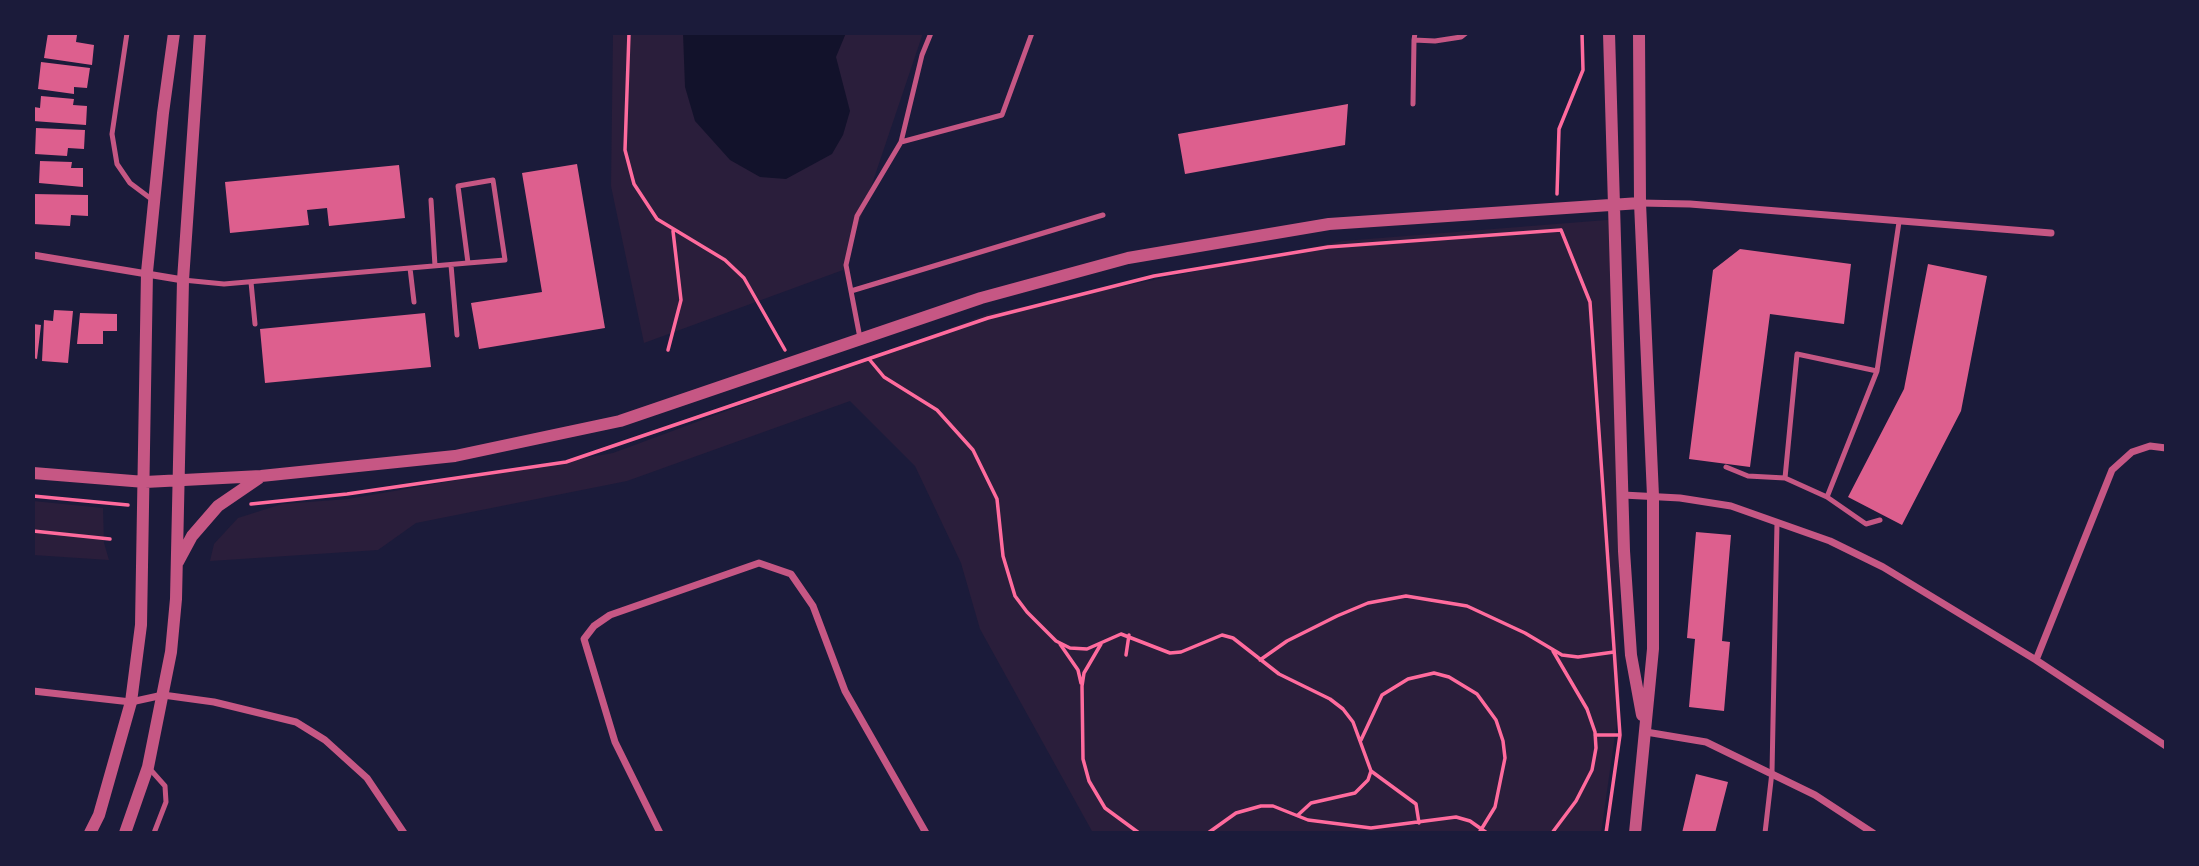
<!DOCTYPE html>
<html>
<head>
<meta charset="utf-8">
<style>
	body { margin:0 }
	#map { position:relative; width:2199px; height:866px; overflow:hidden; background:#1b1b3a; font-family:"PT Sans Narrow",sans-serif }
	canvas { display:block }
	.frame { position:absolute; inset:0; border:35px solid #1b1b3a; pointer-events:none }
</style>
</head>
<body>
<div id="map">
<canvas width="2199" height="866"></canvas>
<div class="frame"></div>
</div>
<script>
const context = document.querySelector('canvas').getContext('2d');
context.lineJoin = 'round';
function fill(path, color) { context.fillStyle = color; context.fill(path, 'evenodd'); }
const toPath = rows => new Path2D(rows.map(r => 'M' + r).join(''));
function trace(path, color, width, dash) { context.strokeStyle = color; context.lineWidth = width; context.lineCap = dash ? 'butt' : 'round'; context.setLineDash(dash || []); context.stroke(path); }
const green = toPath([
	[613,33,923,33,843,270,644,343,611,186],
	[1619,219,1620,700,1601,833,1093,833,980,629,961,563,915,466,850,401,627,481,416,523,378,550,210,561,214,544,238,518,282,504,348,499,613,453,988,314,1343,241],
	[33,501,103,508,104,543,109,560,33,555]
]);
const water = toPath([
	[683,33,846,33,836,57,850,111,843,135,832,154,786,179,760,177,730,160,695,121,685,87]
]);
const building = toPath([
	[48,33,77,35,76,42,94,45,92,65,44,58],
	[41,62,90,68,87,88,74,87,74,94,38,89],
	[41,96,74,99,73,105,87,106,86,125,33,121,34,107,40,108],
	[1348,104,1345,145,1185,174,1178,134],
	[36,128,85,130,84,149,68,148,67,156,35,154],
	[40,161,72,162,71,168,83,168,83,187,39,183],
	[577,164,605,328,479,349,471,303,542,292,522,173],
	[399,165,405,218,329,226,327,208,307,210,309,225,230,233,225,182],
	[33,194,88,195,88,216,71,215,70,226,33,224],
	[1740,249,1851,264,1844,324,1770,314,1750,467,1689,459,1713,270],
	[1928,264,1987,276,1961,411,1902,525,1848,497,1904,389],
	[54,310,73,311,68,363,42,361,44,320,53,321],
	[80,313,117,314,117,331,103,331,103,344,77,344],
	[425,313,431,367,265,383,260,329],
	[33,324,41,325,37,359,33,358],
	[1696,532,1731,535,1722,641,1730,642,1724,711,1689,707,1695,639,1687,638],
	[1696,774,1728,782,1715,833,1682,833]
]);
const path = toPath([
	[629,33,625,150,634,184,657,219,725,260,744,278,785,350],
	[1557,194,1559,129,1583,70,1582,33],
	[1561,230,1590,302,1620,735,1606,833],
	[668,350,681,300,673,231],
	[869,359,884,377,937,410,973,450,997,499,1003,556,1015,596,1027,612,1056,641,1070,648,1087,649,1121,634,1170,653,1181,652,1222,635,1233,638,1279,674,1330,699,1343,709,1353,722,1371,771,1416,804,1419,823],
	[33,496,128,505],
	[251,504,347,494,566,462,988,318,1154,276,1328,247,1561,230],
	[33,531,110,539],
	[1060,644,1078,670,1081,683],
	[1101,644,1084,673,1082,686,1083,759,1089,781,1105,808,1139,833],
	[1126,655,1129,635],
	[1260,660,1287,641,1337,616,1368,603,1406,596,1467,606,1525,633,1562,655,1578,657,1614,652],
	[1595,735,1620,735],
	[1361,740,1382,695,1408,679,1434,673,1449,677,1477,694,1496,720,1503,741,1505,758,1495,807,1479,833],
	[1298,815,1311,803,1355,793,1368,780,1371,771],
	[1208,833,1236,813,1261,806,1273,806,1308,820,1371,828,1456,817,1470,821,1487,833],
	[1552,833,1576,801,1592,770,1596,748,1595,732,1587,709,1553,651]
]);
const service = toPath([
	[127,33,112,134,117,164,130,183,154,201],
	[1415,33,1414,40,1435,41,1461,37,1466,33],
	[1413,104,1414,40],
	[901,142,922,55,931,33],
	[431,200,435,266],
	[451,265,457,335],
	[410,268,414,302],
	[183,280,224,284,468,263,505,260,493,180,458,186,468,263],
	[251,282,255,324],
	[851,291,1103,215],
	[860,338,846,265,857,216,901,142,1002,115,1032,33],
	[1726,467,1748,476,1785,478,1827,497,1866,524,1880,520],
	[1785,478,1797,354,1877,371],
	[1827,497,1877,371,1899,222],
	[149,768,165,786,166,802,154,833],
	[1765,833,1772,772,1777,523]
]);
const minor = toPath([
	[1640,203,1690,204,2051,233],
	[33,255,183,280],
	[1623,495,1680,498,1731,506,1830,541,1883,567,2036,660,2166,746],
	[2036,660,2112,470,2132,452,2150,446,2166,448],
	[33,691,131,702,163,695,214,702,296,722,325,740,367,778,404,833],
	[1646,732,1706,742,1815,795,1873,833],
	[660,833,615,742,584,639,594,626,610,615,759,563,791,574,813,606,845,691,926,833]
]);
const tertiary = toPath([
	[1609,33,1624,551,1631,655,1642,715],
	[33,473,145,482,261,476,455,456,620,421,981,298,1128,258,1329,224,1640,203],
	[178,562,192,536,218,506,259,478],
	[90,833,99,815,131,702,141,625,147,272,163,113,174,33],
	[125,833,148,767,171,652,176,599,183,280,200,33],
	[1635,833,1653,649,1653,496,1640,203,1639,33]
]);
fill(green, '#2a1e3b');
fill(water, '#12122b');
fill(building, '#dd5f8e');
trace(path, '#ff6b9d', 3.5);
trace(service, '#c65784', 5);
trace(minor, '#c65784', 7);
trace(tertiary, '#c65784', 12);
</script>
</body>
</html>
